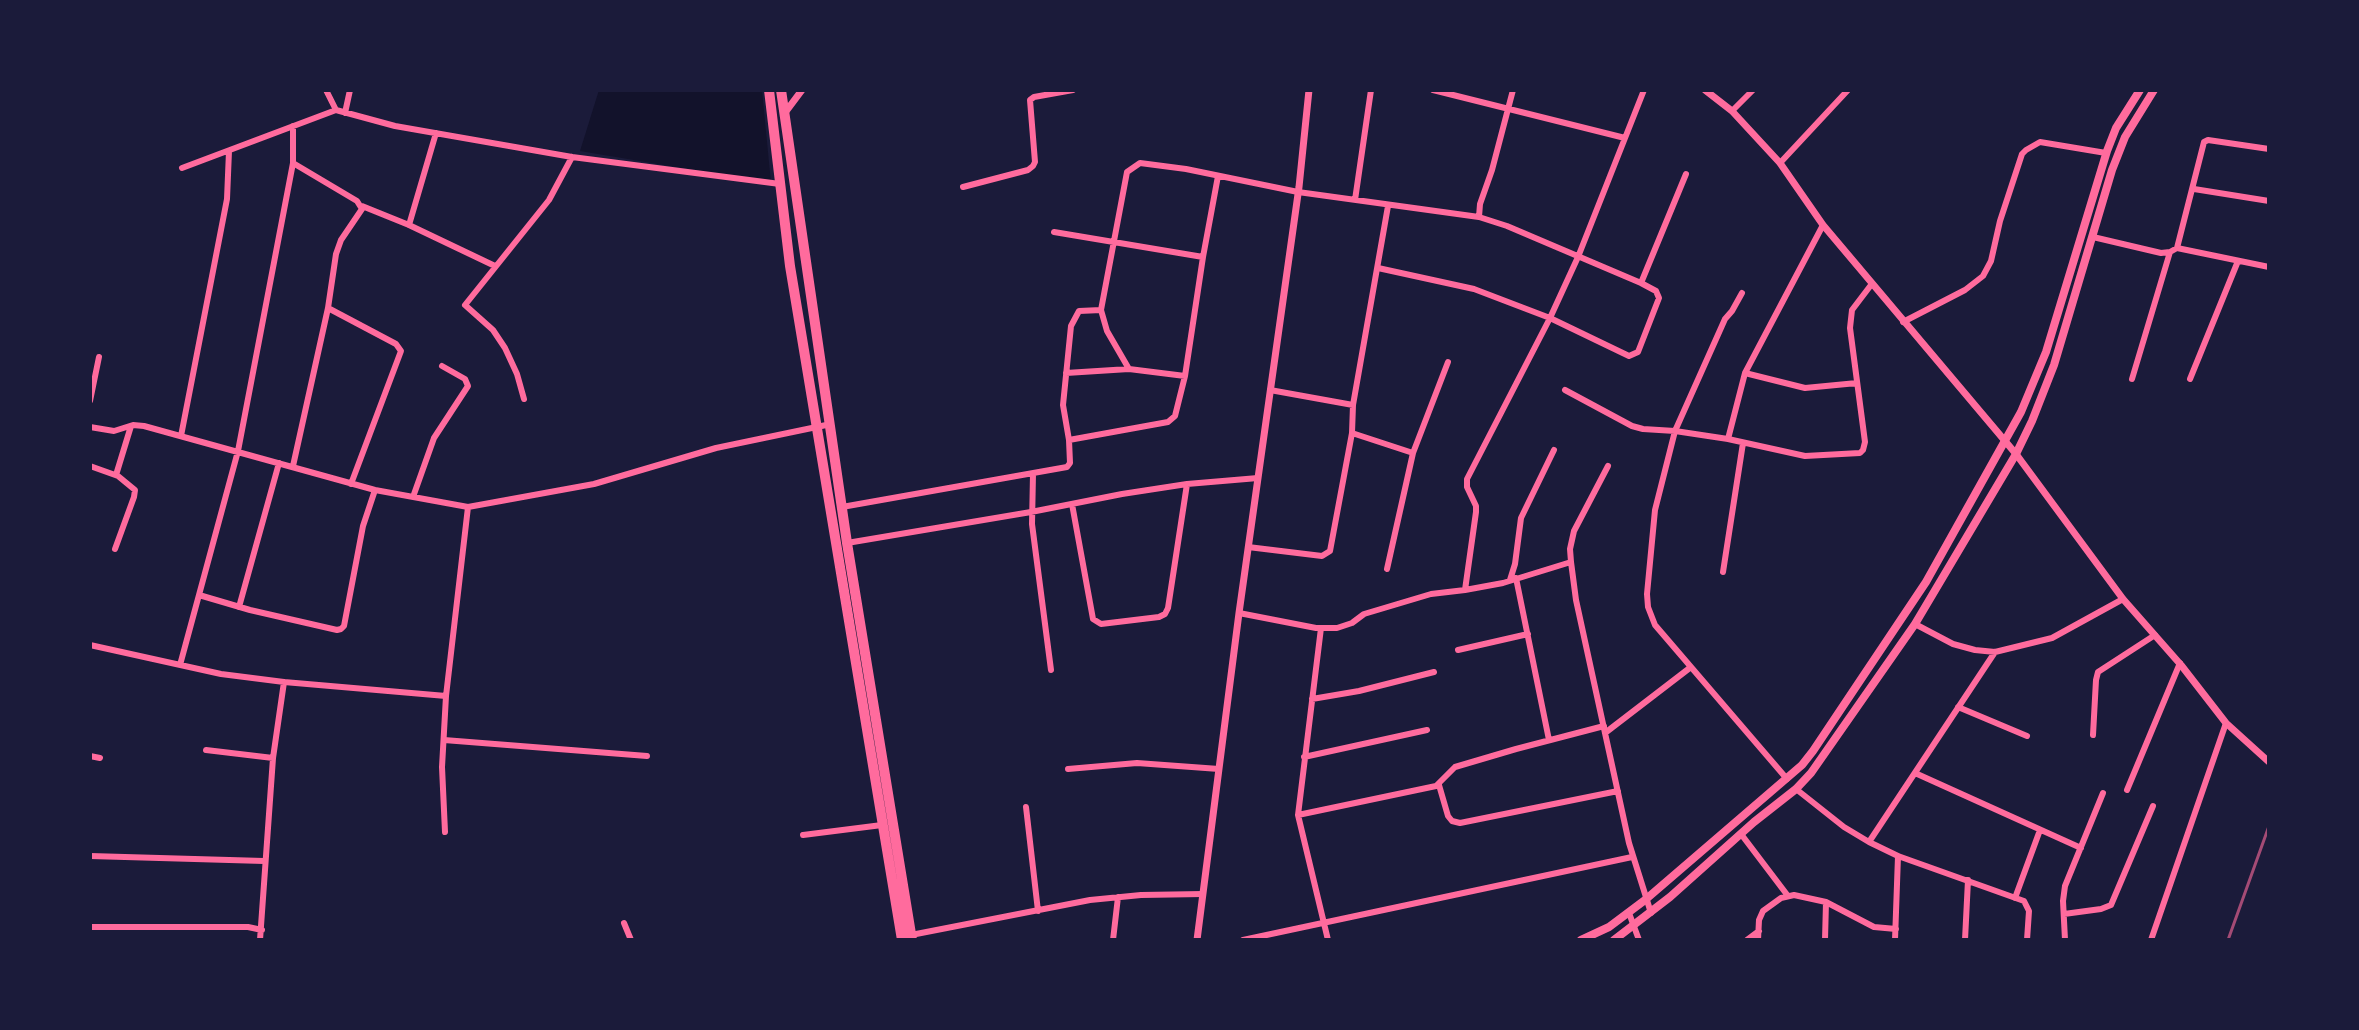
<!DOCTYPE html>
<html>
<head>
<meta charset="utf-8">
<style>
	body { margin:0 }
	#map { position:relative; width:2359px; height:1030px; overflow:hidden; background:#1b1b3a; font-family:Jost,sans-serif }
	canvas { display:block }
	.frame { position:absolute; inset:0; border:92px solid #1b1b3a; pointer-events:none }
</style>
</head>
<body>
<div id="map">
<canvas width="2359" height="1030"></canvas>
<div class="frame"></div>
</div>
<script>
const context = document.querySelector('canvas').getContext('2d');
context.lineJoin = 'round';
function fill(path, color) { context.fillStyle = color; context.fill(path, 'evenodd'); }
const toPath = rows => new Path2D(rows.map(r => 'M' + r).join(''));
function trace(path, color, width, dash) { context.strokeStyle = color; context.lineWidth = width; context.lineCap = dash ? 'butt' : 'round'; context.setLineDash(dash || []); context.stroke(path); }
const water = toPath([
	[599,90,762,90,771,183,580,151]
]);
const minor = toPath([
	[326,90,336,110],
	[1433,90,1625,138],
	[1732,111,1753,90],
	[345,113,350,90],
	[293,163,357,201,362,209,341,240,336,254,328,308,293,466],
	[1780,163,1848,90],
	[182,168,336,110,395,126,572,157,780,184],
	[963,187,1028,170,1033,166,1035,162,1030,100,1034,97,1073,90],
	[2194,189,2269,201],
	[1355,200,1371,90],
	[362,206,409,225,495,266],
	[1479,217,1480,204,1492,170,1513,90],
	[409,225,436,133],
	[1054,232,1203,257],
	[2093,237,2161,253,2170,252,2177,248,2204,142,2208,140,2269,149],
	[2177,248,2269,267],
	[1641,283,1686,174],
	[1742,293,1732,311,1725,319,1675,431,1655,510,1647,594,1648,607,1655,625,1787,779],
	[328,308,396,344,401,351,351,484],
	[1903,322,1965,290,1983,276,1991,261,2000,221,2022,154,2026,150,2040,142,2106,153],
	[1129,369,1107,331,1101,310,1127,172,1140,163,1186,169,1298,192,1479,217,1507,226,1641,283,1656,291,1659,298,1638,352,1629,356,1550,318,1474,289,1378,268],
	[1066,373,1129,369,1185,376],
	[1745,373,1805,388,1857,383],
	[2132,379,2170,252],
	[2190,379,2238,261],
	[1270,390,1353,405],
	[1565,390,1632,426,1643,429,1675,431,1728,439,1805,456,1860,453,1863,450,1865,442,1850,328,1852,310,1871,285],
	[524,399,517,374,505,348,493,330,465,305,549,200,572,157],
	[90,401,99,357],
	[90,427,114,431,133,425,144,426,375,490,468,507,594,484,716,448,831,424],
	[1352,433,1413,453],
	[181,436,227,199,229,151],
	[1728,439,1745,373,1823,225],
	[1069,440,1168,422,1175,416,1185,376,1203,257,1218,176],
	[90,466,118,476,135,490,134,497,115,549],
	[1608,466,1574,531,1570,549,1571,562,1576,600,1629,843,1651,913],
	[1033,474,1032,524,1051,670],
	[116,475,131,426],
	[413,497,434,438,468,386,465,379,442,366],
	[1072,504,1093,619,1101,624,1159,617,1165,614,1168,608,1187,484],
	[842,507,1067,467,1070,463,1069,440,1063,405,1071,326,1079,311,1101,310],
	[847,543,1031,512,1122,494,1187,484,1258,478],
	[1248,547,1322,556,1330,551,1352,433,1353,405,1388,206],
	[1387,569,1413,453,1448,362],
	[1723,572,1743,443],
	[1516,578,1549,740],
	[1510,580,1515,564,1521,518,1554,450],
	[1465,590,1476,512,1476,506,1467,487,1467,479,1550,318,1578,257,1644,90],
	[199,595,250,610,337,630,341,629,344,626,363,526,375,490],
	[239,607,279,463],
	[1239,613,1316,628,1337,628,1352,623,1364,614,1431,594,1465,590,1503,583,1571,562],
	[1915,624,1953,644,1975,650,1995,652,2052,638,2123,599],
	[1321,628,1298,815,1328,940],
	[90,645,221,674,284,682,446,696],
	[1458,650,1528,634],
	[180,665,238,451,293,163,293,126],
	[1312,699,1359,691,1434,672],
	[1958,707,2027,736],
	[1605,733,1691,667],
	[2093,735,2096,680,2098,672,2155,635],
	[444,740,647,756],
	[206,750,273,758],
	[90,756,100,758],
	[1304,757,1427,730],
	[1068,769,1137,763,1219,769],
	[1915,773,2081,848],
	[1439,785,1448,816,1452,821,1460,823,1618,791],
	[1796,789,1844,827,1869,842,1898,856,2024,901,2029,911,2027,940],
	[2127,790,2180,663],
	[1026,807,1038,911],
	[1298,815,1436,786,1455,767,1516,749,1604,726],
	[445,832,442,767,446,696,468,507],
	[1741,834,1788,896],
	[803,835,882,825],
	[1869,842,1995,652],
	[90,856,264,861],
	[2015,898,2040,830],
	[1629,913,1639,940],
	[2064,914,2101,909,2111,905,2153,806],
	[624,923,631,940],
	[90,927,248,927,262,930],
	[911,935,1090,900,1141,895,1203,894],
	[260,940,273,758,284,682],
	[1113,940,1118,897],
	[1243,940,1632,857],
	[1747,940,1759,931],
	[1758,940,1759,920,1763,911,1781,898,1794,895,1826,902,1874,927,1896,929],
	[1825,940,1826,902],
	[1895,940,1898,856],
	[1965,940,1968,880],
	[2065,940,2063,901,2065,886,2103,793],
	[2151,940,2226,723]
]);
const tertiary = toPath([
	[1705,90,1732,111,1780,163,1823,225,2016,454,2123,599,2181,665,2226,723,2269,762],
	[784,114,802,90],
	[1197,940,1239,613,1299,187,1309,90]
]);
const secondary = toPath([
	[1581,940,1609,927,1645,900,1802,765,1813,751,1926,582,2021,412,2046,352,2107,151,2116,128,2140,90],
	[1614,940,1670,897,1754,822,1796,789,1811,773,1915,624,2016,454,2032,421,2054,365,2112,170,2125,137,2154,90]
]);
const trunk = toPath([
	[769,90,790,266,902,940],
	[781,90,847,543,912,940]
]);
const rail = toPath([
	[2228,940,2269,826]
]);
fill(water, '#12122b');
trace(minor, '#ff6b9d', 6);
trace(tertiary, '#ff6b9d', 7);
trace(secondary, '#ff6b9d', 8);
trace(trunk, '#ff6b9d', 10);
trace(rail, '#a44b75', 3);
</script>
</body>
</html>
